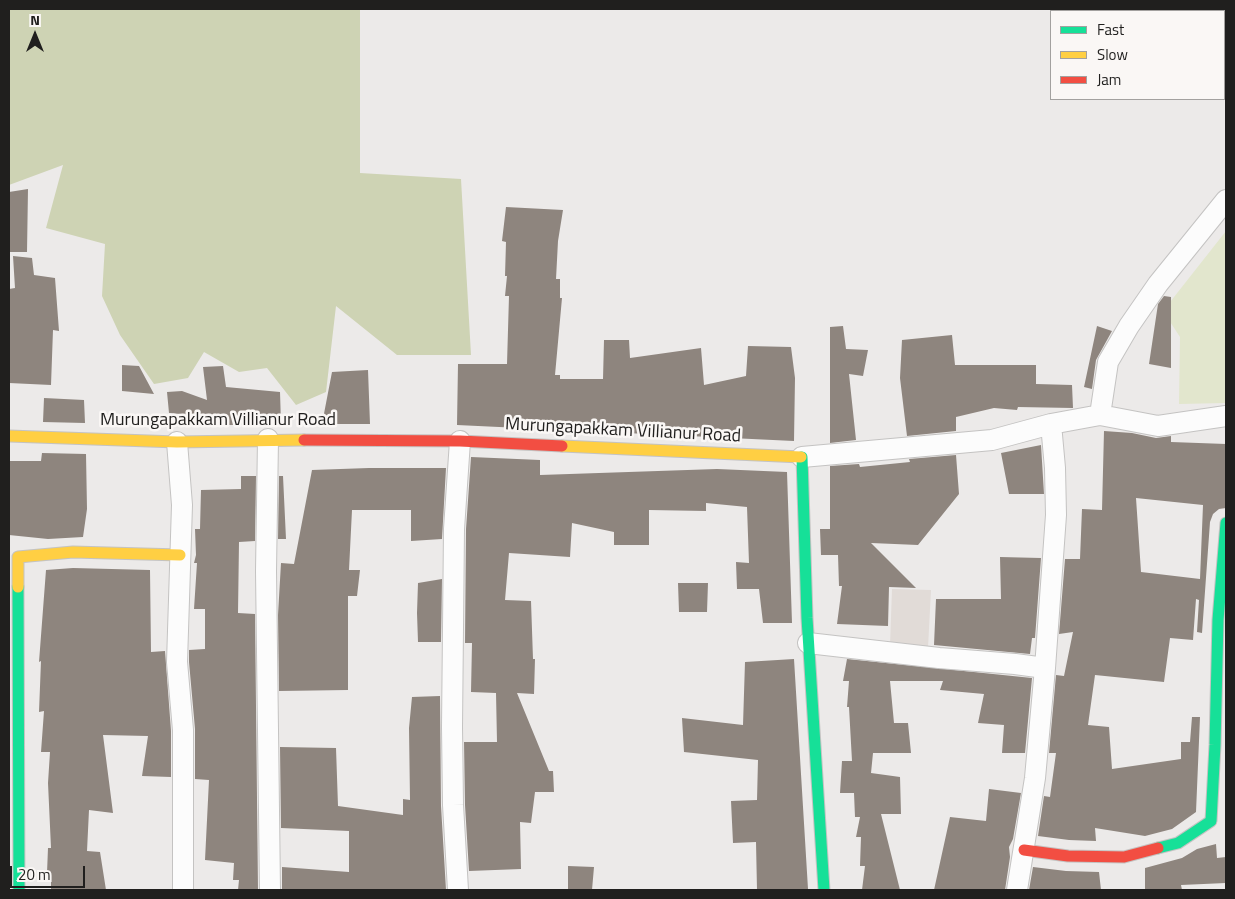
<!DOCTYPE html>
<html>
<head>
<meta charset="utf-8">
<style>
	body { margin:0 }
	#map { position:relative; width:1235px; height:899px; overflow:hidden; background:#eceae9; font-family:"Titillium Web",sans-serif }
	canvas { display:block }
	.frame { position:absolute; inset:0; border:10px solid #201f1e; pointer-events:none }
	.legend { position:absolute; left:1050px; top:10px; width:175px; height:90px; box-sizing:border-box; background:#faf7f5; border:1px solid #a3a19f; margin:0; padding:6px 9px; list-style:none; font-size:15px; color:#201f1e }
	.legend li { display:flex; align-items:center; gap:10px; height:25px }
	.legend b { width:25px; border:1px solid #a3a19f }
	.north { position:absolute; left:10px; top:10px; width:50px; height:50px; -webkit-text-stroke:4px #faf7f5; paint-order:stroke; rotate:0deg; font-size:14px; font-weight:700; line-height:20px; text-align:center; color:#201f1e }
	.north::after { content:''; display:block; margin:auto; width:18px; height:22px; background:#201f1e; clip-path:polygon(50% 0,100% 100%,50% 72%,0 100%) }
	.scale { position:absolute; left:10px; top:866px; width:75px; height:22px; box-sizing:border-box; border:2px solid #201f1e; border-top:0; padding-left:6px; font-size:15px; line-height:18px; white-space:nowrap; color:#201f1e; -webkit-text-stroke:4px #faf7f5; paint-order:stroke }
</style>
</head>
<body>
<div id="map">
<canvas width="1235" height="899"></canvas>
<div class="frame"></div>
<ul class="legend">
<li><b style="height:6px;background:#16e098"></b>Fast</li>
<li><b style="height:6px;background:#ffcf43"></b>Slow</li>
<li><b style="height:6px;background:#f24e42"></b>Jam</li>
</ul>
<div class="north">N</div>
<div class="scale">20 m</div>
</div>
<script>
const context = document.querySelector('canvas').getContext('2d');
context.lineJoin = 'round';
function fill(path, color) { context.fillStyle = color; context.fill(path, 'evenodd'); }
const toPath = rows => new Path2D(rows.map(r => 'M' + r).join(''));
function trace(path, color, width, dash) { context.strokeStyle = color; context.lineWidth = width; context.lineCap = dash ? 'butt' : 'round'; context.setLineDash(dash || []); context.stroke(path); }
function drawText(font, color, halo, rows, align = 'center') {
  context.font = font + ' "Titillium Web",sans-serif'; context.lineWidth = 5; context.setLineDash([]); context.textBaseline = 'middle'; context.strokeStyle = halo; context.fillStyle = color; for (const [text, x, y, turn = 0] of rows) {
    context.save(); context.translate(x, y); context.rotate((+turn || 0) * Math.PI / 180); context.textAlign = isNaN(turn) ? turn : align; if (halo) context.strokeText(text, 0, 0); context.fillText(text, 0, 0); context.restore();
  }
}
const built = toPath([
	[892,589,931,590,928,648,890,646]
]);
const green = toPath([
	[1226,231,1226,403,1179,404,1180,337,1163,311]
]);
const forest = toPath([
	[9,9,360,9,360,173,461,179,471,355,397,355,336,306,326,392,296,405,267,368,239,372,204,352,188,378,154,384,120,335,102,296,105,244,46,228,63,165,9,185]
]);
const building = toPath([
	[28,189,27,252,9,252,9,192],
	[506,207,563,210,558,241,556,279,560,279,560,298,562,298,555,375,560,375,560,379,603,379,604,340,629,340,630,358,701,348,704,385,746,376,748,346,791,347,795,378,794,441,457,425,458,364,507,364,509,296,505,296,507,276,505,276,506,242,502,241],
	[13,256,32,258,34,275,55,278,59,331,53,330,51,385,9,383,9,289,15,288],
	[1164,296,1171,297,1171,368,1149,364,1158,304],
	[843,326,846,349,868,350,863,376,849,374,856,440,830,443,830,327],
	[1097,326,1112,331,1096,360,1092,389,1084,387],
	[952,335,955,365,1036,365,1036,384,1072,385,1073,408,1018,407,1017,410,994,408,956,417,956,431,907,436,900,378,902,340],
	[122,365,139,366,154,394,122,391],
	[223,366,226,387,280,392,281,424,180,426,181,414,169,413,167,392,182,391,207,400,203,367],
	[368,370,370,424,322,424,332,372],
	[44,398,84,400,85,423,43,422],
	[1104,431,1132,433,1156,438,1171,436,1171,442,1226,444,1226,508,1219,509,1213,514,1210,522,1202,633,1197,632,1199,600,1196,599,1193,640,1170,638,1164,682,1095,675,1088,725,1109,727,1112,769,1181,759,1181,742,1190,742,1192,717,1200,717,1196,812,1172,829,1145,836,1095,828,1096,841,1069,840,1038,836,1044,796,1050,797,1056,753,1049,753,1056,675,1064,676,1073,632,1059,634,1065,559,1080,559,1082,509,1102,510],
	[1136,498,1203,505,1200,579,1141,572],
	[1041,445,1044,494,1009,494,1001,453],
	[42,453,86,454,87,509,83,537,48,539,9,535,9,461,41,461],
	[956,455,959,494,918,545,871,543,916,588,889,587,888,626,837,624,842,586,839,586,838,555,821,555,820,529,830,529,830,466,859,464,860,467,910,462,909,459],
	[471,457,540,460,540,475,717,469,787,472,792,623,763,623,759,589,737,589,736,562,749,563,747,507,706,503,706,511,649,510,649,545,614,545,614,532,572,523,570,557,509,553,505,600,531,601,533,659,535,659,534,694,517,693,549,771,553,771,554,792,535,792,531,823,520,822,521,869,469,871,465,805,464,742,497,742,496,693,471,692,472,643,465,643,466,529],
	[369,468,446,468,442,539,411,541,411,510,352,510,349,570,360,570,357,596,348,596,348,690,279,691,278,615,281,563,294,564,312,470],
	[241,476,256,476,255,541,239,542,238,613,255,614,258,890,238,890,239,880,233,880,234,863,205,860,209,780,195,779,195,729,189,662,189,650,205,649,205,609,194,609,197,563,194,563,196,555,195,529,200,529,201,490,241,489],
	[279,476,283,476,286,539,278,539],
	[1000,557,1041,558,1035,638,1032,638,1030,654,934,645,936,599,1001,599],
	[73,568,150,570,151,652,165,651,171,731,171,777,142,776,148,736,103,735,113,813,89,810,87,851,100,852,106,890,51,890,51,873,47,873,48,848,51,848,48,783,50,752,41,752,44,711,39,712,41,661,39,662,46,570],
	[442,579,441,642,418,642,417,613,418,583],
	[678,583,708,583,707,612,679,612],
	[794,659,808,889,757,890,756,842,733,843,731,801,757,800,758,760,684,752,682,718,743,725,745,662],
	[847,659,1032,678,1025,753,1002,753,1004,725,978,723,984,694,940,690,943,681,890,681,894,723,908,723,911,753,873,753,871,773,900,777,901,814,881,814,900,890,862,890,865,866,860,866,861,837,856,837,860,817,855,817,854,793,840,793,842,761,852,761,849,707,847,707,849,681,843,681],
	[440,696,441,806,446,890,282,890,282,867,349,872,349,831,281,828,280,747,336,748,338,806,403,815,403,799,410,800,409,728,412,697],
	[989,789,1021,793,1013,839,1009,847,1010,857,1005,890,934,890,950,817,986,821],
	[1216,844,1217,858,1226,857,1226,883,1181,885,1182,890,1145,890,1145,868,1182,858,1197,849],
	[568,866,594,867,592,890,568,890],
	[1033,867,1066,871,1099,872,1101,890,1029,890]
]);
const street = toPath([
	[1100,415,1108,362,1129,326,1158,284,1226,200],
	[268,439,266,571,270,890],
	[177,442,182,505,177,662,183,730,183,890],
	[802,457,992,440,1051,424,1100,415,1158,426,1226,416],
	[808,643,939,658,1015,664,1045,668],
	[458,890,453,805,452,727,454,529,460,441],
	[1017,890,1035,778,1045,668,1056,515,1055,468,1051,424]
]);
const fast = toPath([
	[801,457,802,457,807,618,824,890],
	[18,587,19,890],
	[1158,848,1178,843,1211,821,1215,745,1218,620,1226,523]
]);
const slow = toPath([
	[9,436,177,442,304,440],
	[562,446,801,457],
	[18,587,18,557,73,552,180,555]
]);
const jam = toPath([
	[304,440,460,441,562,446],
	[1024,850,1068,856,1124,857,1158,848]
]);
const streetNames = [
	["Murungapakkam Villianur Road",218,421],
	["Murungapakkam Villianur Road",623,431,3]
];
fill(built, '#e1dbd7');
fill(green, '#e2e6cd');
fill(forest, '#ced3b4');
fill(building, '#8e857e');
trace(street, '#c4c3c2', 22);
trace(fast, '#c4c3c2', 13);
trace(slow, '#c4c3c2', 13);
trace(jam, '#c4c3c2', 13);
trace(street, '#fcfcfc', 20);
trace(fast, '#16e098', 11);
trace(slow, '#ffcf43', 11);
trace(jam, '#f24e42', 11);
drawText('18px', '#201f1e', '#faf7f5', streetNames);
</script>
</body>
</html>
